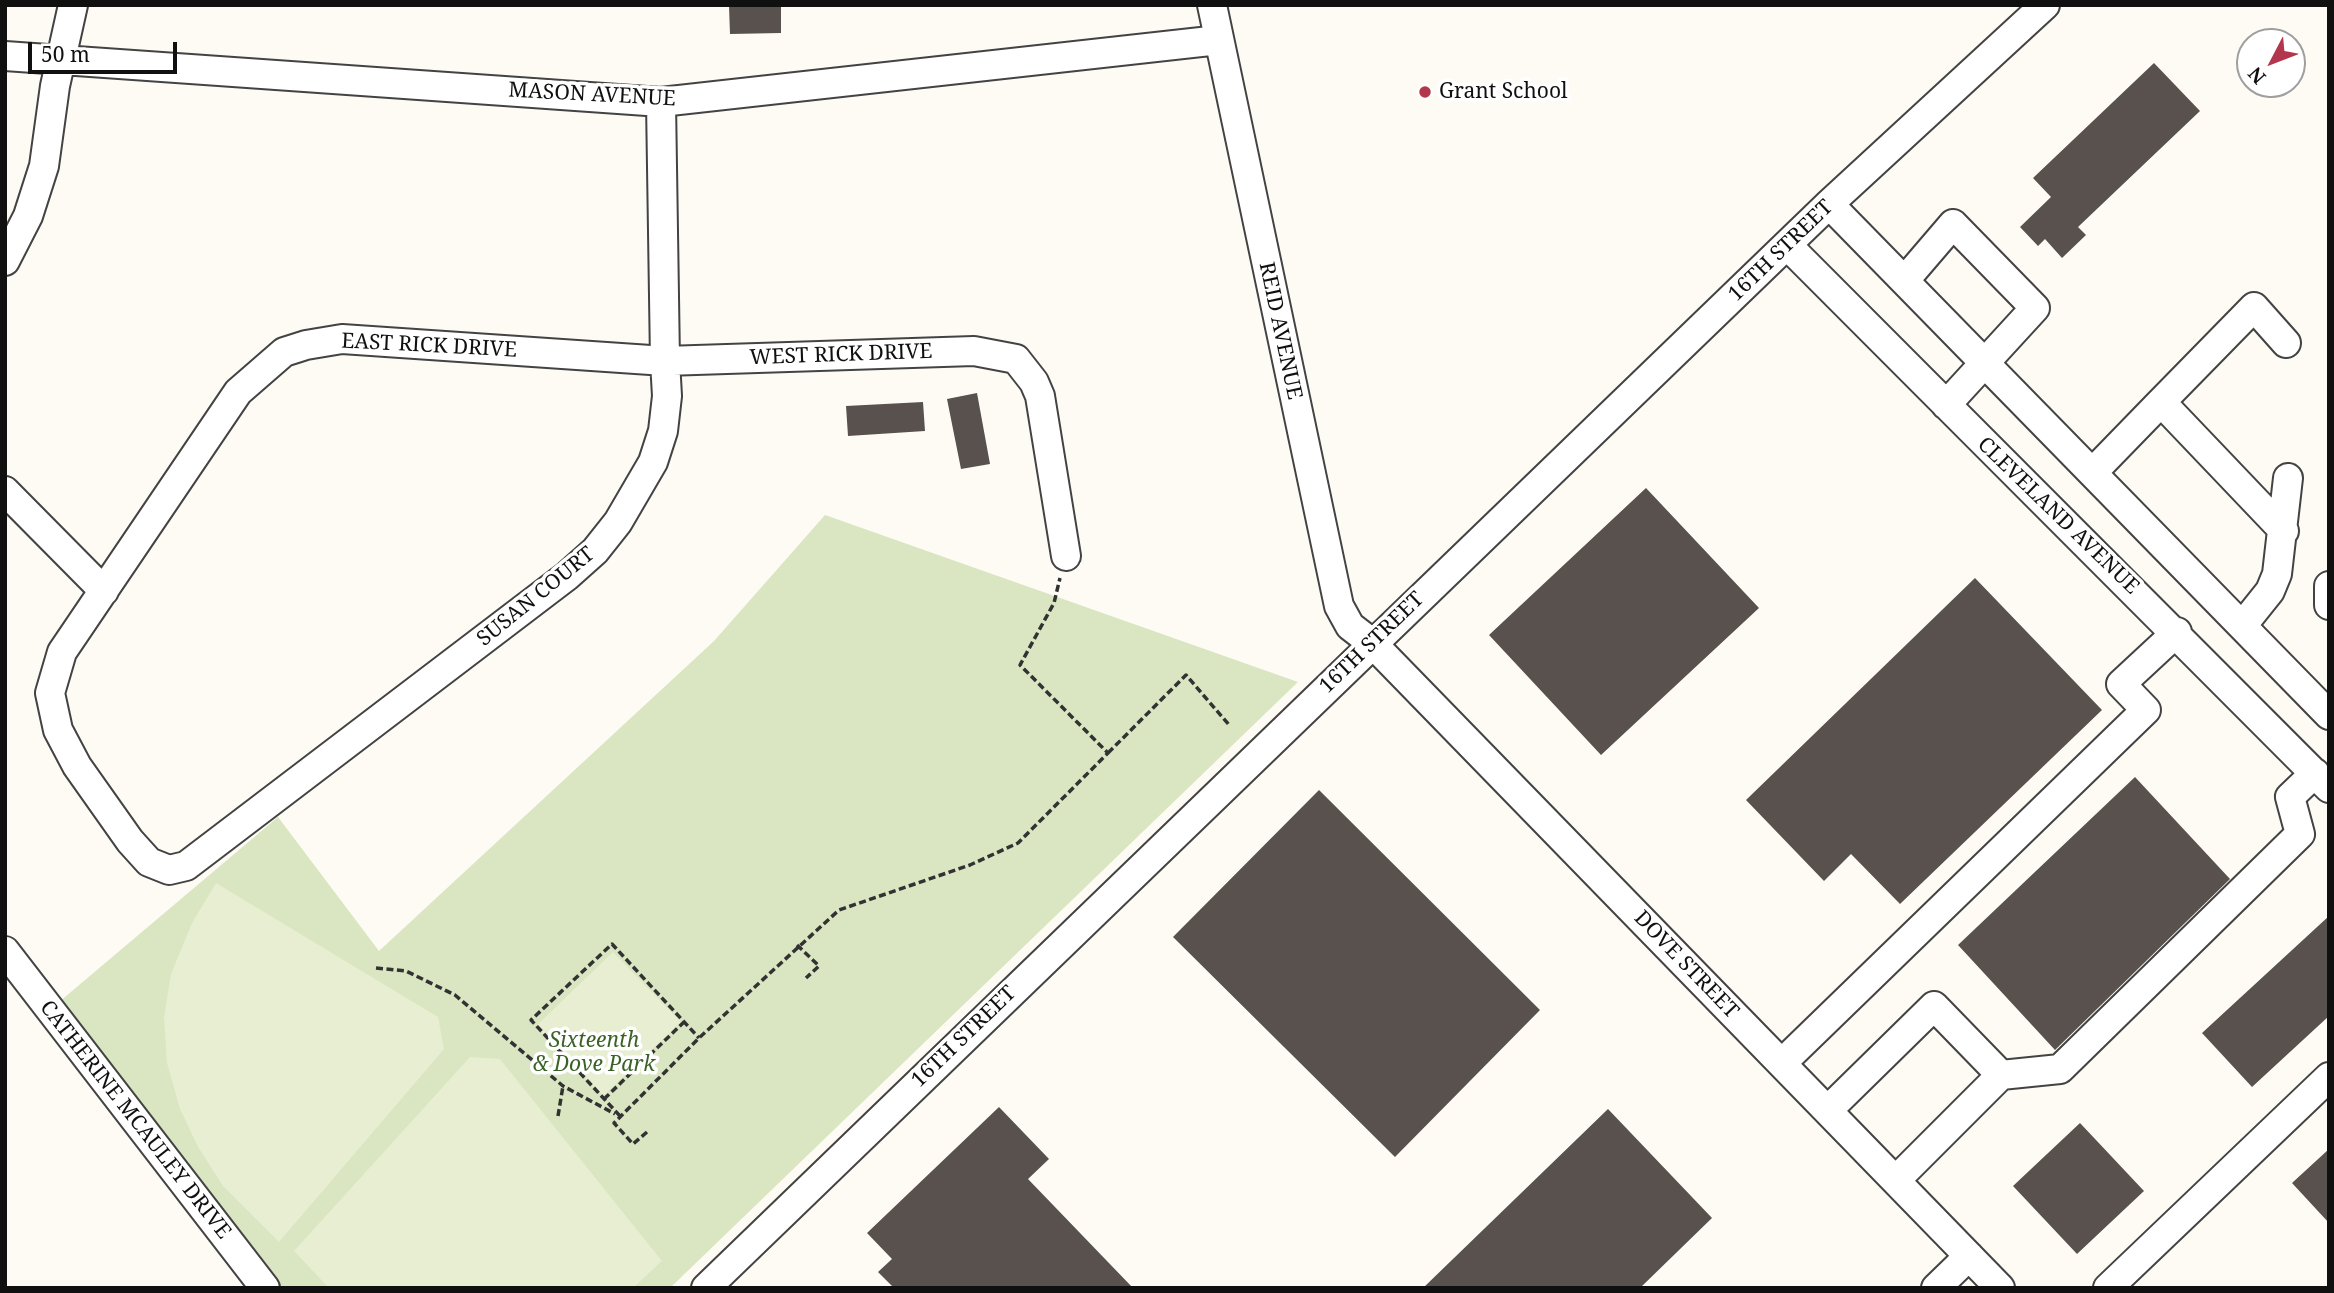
<!DOCTYPE html>
<html>
<head>
<meta charset="utf-8">
<style>
	body { margin:0 }
	#map { position:relative; width:2334px; height:1293px; overflow:hidden; background:#fefbf5; font-family:"Noto Serif",serif }
	canvas { display:block }
	.frame { position:absolute; inset:0; border:7px solid #101010; pointer-events:none }
	.north { position:absolute; left:2236px; top:28px; width:70px; height:70px; box-sizing:border-box; background:#fff; border:2px solid #9f9f9f; border-radius:50%; rotate:228deg; font-size:19px; font-weight:700; line-height:28px; text-align:center; color:#101010 }
	.north::after { content:''; display:block; margin:auto; width:24px; height:32px; background:#b2374c; clip-path:polygon(50% 0,100% 100%,50% 72%,0 100%) }
	.scale { position:absolute; left:28px; top:42px; width:149px; height:32px; box-sizing:border-box; border:4px solid #101010; border-top:0; padding-left:9px; font-size:21px; line-height:24px; white-space:nowrap; color:#101010; -webkit-text-stroke:5px #fff; paint-order:stroke }
</style>
</head>
<body>
<div id="map">
<canvas width="2334" height="1293"></canvas>
<div class="frame"></div>
<div class="north">N</div>
<div class="scale">50 m</div>
</div>
<script>
const context = document.querySelector('canvas').getContext('2d');
context.lineJoin = 'round';
function fill(path, color) { context.fillStyle = color; context.fill(path, 'evenodd'); }
const toPath = rows => new Path2D(rows.map(r => 'M' + r).join(''));
function trace(path, color, width, dash) { context.strokeStyle = color; context.lineWidth = width; context.lineCap = dash ? 'butt' : 'round'; context.setLineDash(dash || []); context.stroke(path); }
function drawText(font, color, halo, rows, align = 'center') {
  context.font = font + ' "Noto Serif",serif'; context.lineWidth = 7; context.setLineDash([]); context.textBaseline = 'middle'; context.strokeStyle = halo; context.fillStyle = color; for (const [text, x, y, turn = 0] of rows) {
    context.save(); context.translate(x, y); context.rotate((+turn || 0) * Math.PI / 180); context.textAlign = isNaN(turn) ? turn : align; if (halo) context.strokeText(text, 0, 0); context.fillText(text, 0, 0); context.restore();
  }
}
const green = toPath([
	[825,515,1298,682,670,1288,279,1288,59,1002,278,817,379,951,714,641]
]);
const pitch = toPath([
	[216,883,438,1017,444,1049,279,1242,223,1186,198,1147,180,1109,167,1063,164,1017,171,974,192,923],
	[613,952,681,1022,603,1096,536,1026],
	[470,1057,500,1059,662,1261,633,1288,329,1288,294,1251]
]);
const building = toPath([
	[781,5,781,33,730,34,729,6],
	[2154,63,2200,111,2078,227,2086,235,2062,258,2045,239,2038,246,2020,227,2051,197,2033,178],
	[977,393,990,464,961,469,947,399],
	[923,402,925,431,848,436,846,406],
	[1646,488,1759,608,1601,755,1489,635],
	[1975,578,2102,710,1900,904,1851,854,1824,881,1746,800],
	[2135,777,2230,879,2055,1050,1958,945],
	[1319,790,1540,1010,1395,1157,1173,937],
	[2329,916,2329,1016,2252,1087,2202,1033],
	[999,1107,1049,1159,1028,1179,1133,1288,894,1288,878,1272,892,1259,867,1233],
	[1608,1109,1712,1218,1640,1288,1423,1288],
	[2080,1123,2144,1191,2077,1254,2013,1186],
	[2329,1149,2329,1223,2292,1183]
]);
const path = toPath([
	[1108,753,1186,675,1230,726],
	[797,945,819,966,806,978],
	[376,968,406,971,455,995,563,1086,615,1114],
	[604,1099,684,1022],
	[558,1116,563,1086],
	[620,1116,531,1020,612,944,699,1038],
	[647,1132,633,1144,614,1123,699,1038,839,910,970,865,1018,843,1108,753,1020,665,1054,603,1060,578]
]);
const minor = toPath([
	[1212,5,1339,606,1350,626,1372,643,2000,1288],
	[5,56,661,102,1219,40],
	[661,102,665,361,667,396,663,431,653,462,618,522,595,551,567,576,186,866,169,870,149,862,130,841,77,766,58,730,50,693,62,652,238,392,284,352,306,345,342,339,665,361,974,351,1016,359,1034,382,1040,396,1066,556],
	[1829,204,2329,715],
	[1787,245,2329,788],
	[5,261,28,216,44,166,55,86,73,5],
	[1905,280,1953,224,2035,308,1946,405],
	[2161,402,2254,307,2286,343],
	[2093,472,2161,402,2284,531],
	[5,491,104,591],
	[2329,586,2329,605],
	[2242,626,2270,591,2277,574,2288,478],
	[5,951,265,1288],
	[1782,1063,2146,710,2121,684,2177,632],
	[1828,1110,1934,1006,2001,1075],
	[1896,1180,2001,1075,2060,1069,2300,834,2290,797,2315,773],
	[706,1288,1829,204,2045,5],
	[1936,1288,1969,1256],
	[2108,1288,2329,1077]
]);
const markers = [
	[1425,92,7,"#b2374c"]
];
const poiNames = [
	["Grant School",1439,92]
];
const streetNames = [
	["MASON AVENUE",592,95,3],
	["16TH STREET",1781,251,-44],
	["REID AVENUE",1280,331,78],
	["EAST RICK DRIVE",429,346,3],
	["WEST RICK DRIVE",841,355,-2],
	["CLEVELAND AVENUE",2058,516,44],
	["SUSAN COURT",536,597,-39],
	["16TH STREET",1372,643,-44],
	["DOVE STREET",1686,965,46],
	["16TH STREET",964,1037,-44],
	["CATHERINE MCAULEY DRIVE",135,1120,52]
];
const parkNames = [
	["Sixteenth",594,1041],
	["& Dove Park",594,1065]
];
fill(green, '#d9e6c1');
fill(pitch, '#e8eed2');
fill(building, '#58514e');
trace(minor, '#434343', 32);
trace(path, '#323232', 3.5, [7, 3.5]);
trace(minor, '#fff', 28);
for (const [x, y, r, color] of markers) { const dot = new Path2D(); dot.arc(x, y, r, 0, 2 * Math.PI); context.fillStyle = color; context.fill(dot); trace(dot, '#fff', 2.5); }
drawText('21px', '#101010', '#fff', poiNames, 'left');
drawText('21px', '#101010', '#fff', streetNames);
drawText('italic 21px', '#3a6227', '#fff', parkNames);
</script>
</body>
</html>
